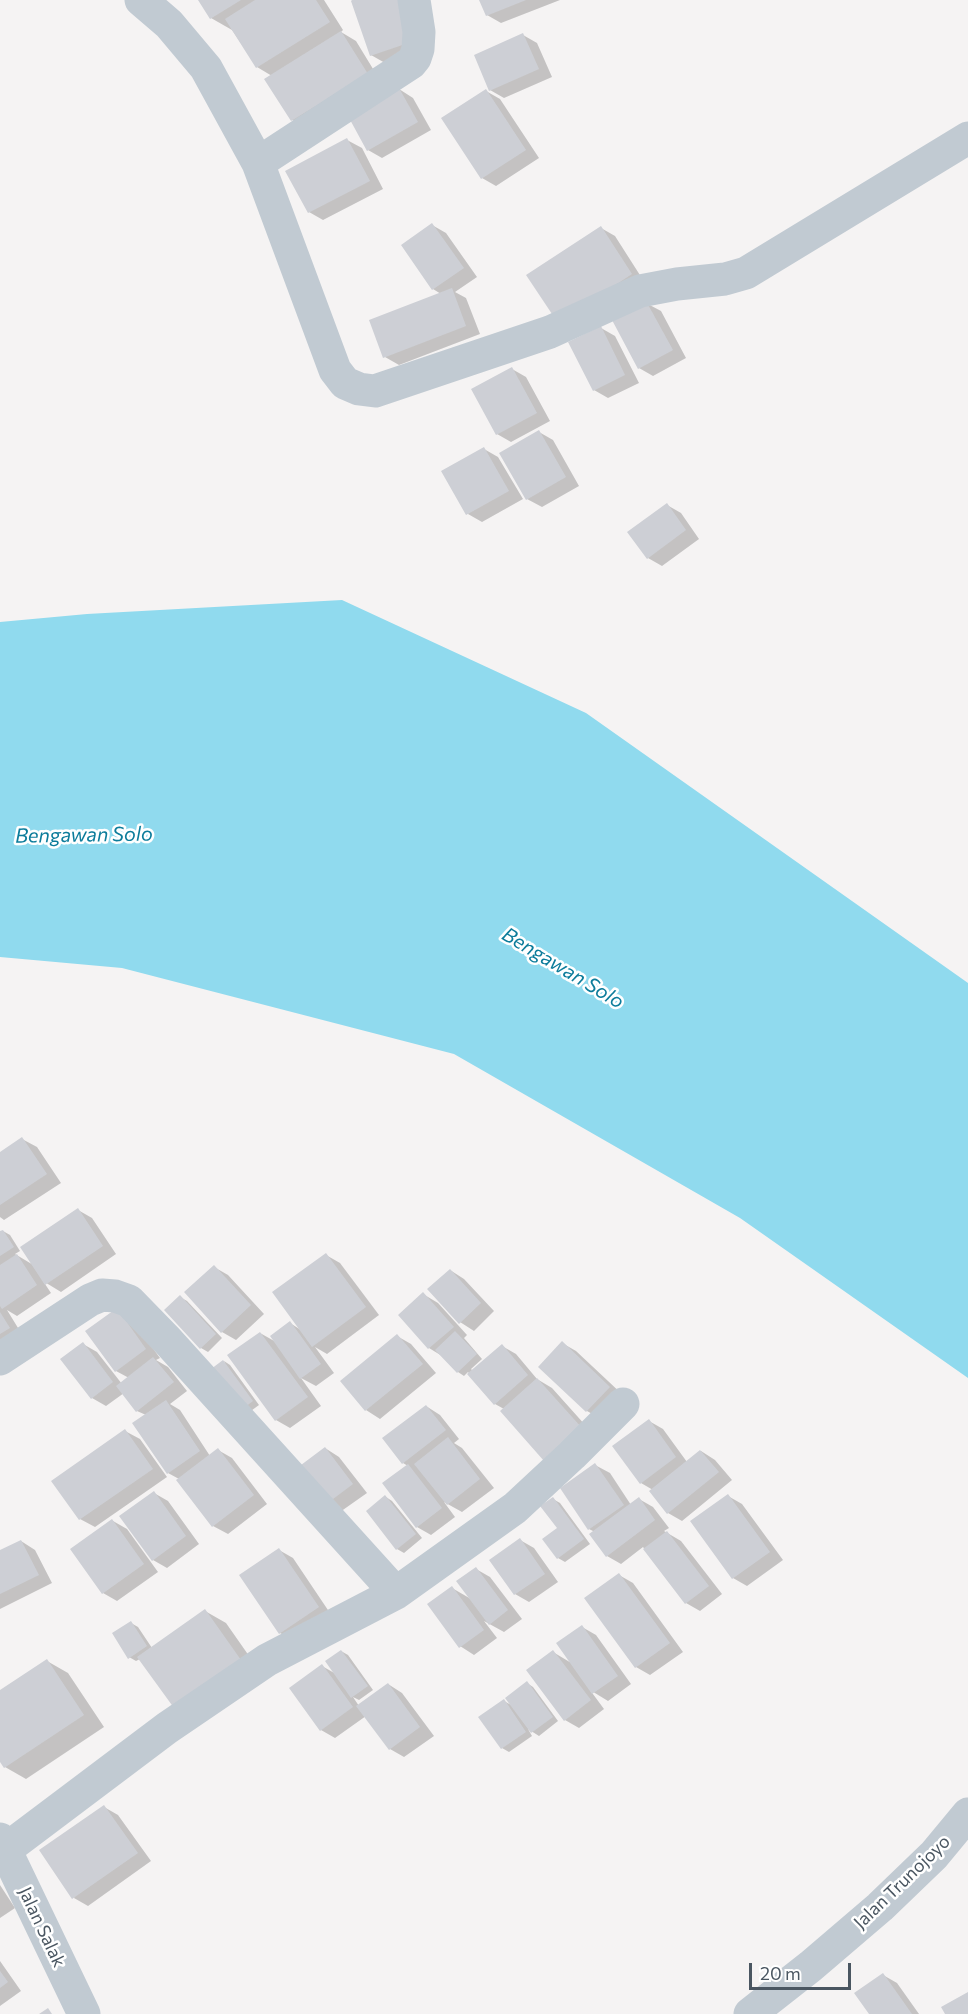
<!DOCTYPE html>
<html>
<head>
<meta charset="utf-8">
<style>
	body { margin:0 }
	#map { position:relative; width:968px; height:2014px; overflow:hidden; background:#f5f3f3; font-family:Commissioner,sans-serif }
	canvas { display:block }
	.scale { position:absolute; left:749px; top:1963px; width:102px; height:27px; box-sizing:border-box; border:3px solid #4a5661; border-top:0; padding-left:8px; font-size:18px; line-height:21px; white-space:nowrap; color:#4a5661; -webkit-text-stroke:4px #fff; paint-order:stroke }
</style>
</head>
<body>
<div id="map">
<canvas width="968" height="2014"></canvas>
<div class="scale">20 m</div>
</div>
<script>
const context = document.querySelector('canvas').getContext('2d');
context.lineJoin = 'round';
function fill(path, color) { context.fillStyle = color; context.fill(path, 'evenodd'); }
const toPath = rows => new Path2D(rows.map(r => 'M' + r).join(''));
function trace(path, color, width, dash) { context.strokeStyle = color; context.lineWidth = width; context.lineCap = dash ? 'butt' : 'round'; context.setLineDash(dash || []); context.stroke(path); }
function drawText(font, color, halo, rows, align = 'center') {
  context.font = font + ' Commissioner,sans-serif'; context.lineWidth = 5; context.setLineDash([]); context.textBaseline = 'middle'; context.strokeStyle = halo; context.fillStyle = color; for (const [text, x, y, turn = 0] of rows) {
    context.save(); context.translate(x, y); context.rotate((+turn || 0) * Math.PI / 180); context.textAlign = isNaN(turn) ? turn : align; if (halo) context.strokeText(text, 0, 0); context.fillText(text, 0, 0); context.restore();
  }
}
const water = toPath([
	[342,600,586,713,968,983,968,1378,740,1218,454,1054,122,968,0,957,0,622,87,614]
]);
const shadow = toPath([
	[200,0,324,0,343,30,341,32,356,41,381,82,307,128,292,120,266,79,272,76,257,67,232,30,211,18],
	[357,0,431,48,385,63,371,55],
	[481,0,560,0,501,23,487,15],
	[523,35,537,43,552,77,504,98,490,90],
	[399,89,413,98,431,130,382,158,368,150],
	[486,91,500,99,539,158,496,186,482,178],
	[347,140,362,148,383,189,323,220,309,212],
	[432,225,446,233,477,277,455,292,466,298,480,334,399,365,385,357,441,294,433,289],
	[601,228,615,236,645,283,573,330],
	[646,303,661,311,686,358,653,376,639,368],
	[601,328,615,336,639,383,608,398,594,390],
	[512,369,526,377,550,421,511,442,497,434],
	[539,432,553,440,579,486,542,507,527,499],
	[484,449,498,457,523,499,482,522,468,514],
	[667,505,681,513,699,539,662,566,648,558],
	[22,1139,37,1147,61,1183,4,1220,0,1217,0,1154],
	[78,1210,92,1218,116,1254,61,1292,43,1281,51,1293,17,1316,7,1310,23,1336,0,1350,0,1233,3,1231,10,1235,20,1251,15,1254,35,1266],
	[326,1255,340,1263,379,1315,327,1354,315,1347,334,1373,316,1386,301,1378,321,1406,290,1428,276,1420,260,1333,276,1342,290,1323,301,1330],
	[214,1267,228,1275,264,1314,236,1340,222,1332],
	[450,1270,464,1279,494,1311,474,1331,460,1322],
	[423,1294,438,1303,467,1335,464,1338,482,1359,471,1369,473,1371,502,1346,516,1354,537,1379,552,1388,595,1436,504,1409,495,1404,468,1372,464,1376,458,1372,442,1356,429,1348,400,1315],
	[180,1297,187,1301,222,1338,208,1352,201,1348],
	[131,1318,160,1358,156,1360,168,1367,187,1391,170,1404,180,1410,210,1456,218,1450,232,1458,267,1504,228,1534,213,1526,179,1479,168,1473,146,1415,137,1411,124,1393,106,1406,92,1398,83,1344,97,1352,122,1384,129,1378,116,1371,87,1331],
	[397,1336,411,1344,436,1373,380,1419,366,1410],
	[562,1343,576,1351,624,1396,601,1419,587,1411],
	[224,1361,230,1365,259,1405,244,1416],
	[426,1406,440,1415,459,1439,454,1443,462,1448,494,1488,462,1512,444,1502,455,1517,431,1535,417,1527,408,1466,403,1463],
	[649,1421,663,1429,687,1462,701,1451,715,1460,732,1480,682,1521,668,1513,653,1490,641,1483],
	[125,1431,140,1439,167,1477,95,1527,80,1519,54,1481],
	[325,1448,339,1457,367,1493,340,1512,326,1504],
	[595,1465,610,1473,631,1505,639,1499,653,1507,669,1528,664,1531,681,1541,722,1594,700,1611,686,1603,643,1547,621,1564,607,1556,595,1532,589,1529],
	[154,1493,168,1501,199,1544,167,1568,153,1560],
	[728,1496,742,1504,783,1560,747,1586,733,1578],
	[386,1497,392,1501,422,1538,404,1553,397,1549],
	[553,1499,560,1503,590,1544,565,1562,558,1558,559,1528],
	[113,1521,127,1529,158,1572,117,1601,103,1593],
	[520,1540,534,1548,558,1582,529,1602,515,1594],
	[21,1541,35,1550,52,1583,0,1609,0,1552],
	[279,1550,293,1558,332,1616,295,1641,280,1633],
	[476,1569,490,1577,522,1619,504,1632,484,1621,497,1638,474,1655,460,1646,452,1588,471,1599],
	[619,1575,633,1583,683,1652,650,1675,636,1667],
	[205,1611,226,1623,261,1673,140,1659,136,1661,129,1657,131,1623,138,1627,152,1648],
	[582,1627,596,1635,631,1684,608,1701,590,1690,604,1709,579,1728,565,1720,553,1652,573,1664],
	[341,1651,348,1655,373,1690,359,1700,353,1697,359,1706,388,1684,402,1693,434,1736,404,1757,390,1749,366,1716,335,1738,321,1730,322,1666,336,1674],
	[47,1661,68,1673,104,1727,26,1779,5,1767,0,1759,0,1692],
	[527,1683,533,1687,558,1721,539,1736,528,1729,532,1736,509,1752,502,1748,480,1717,504,1701,513,1706],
	[104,1807,118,1815,151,1861,88,1906,74,1898],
	[0,1885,15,1908,0,1918],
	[0,1961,21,1991,0,2006],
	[883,1975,897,1983,919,2014,871,2014]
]);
const building = toPath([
	[198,0,241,0,210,19],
	[255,0,316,0,330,22,256,68,225,19],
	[352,0,403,0,417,40,370,56,351,1],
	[479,0,526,0,486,16],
	[341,31,368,74,291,121,264,79],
	[523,33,539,69,489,91,474,55],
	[399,88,418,122,367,151,348,116],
	[486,89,526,150,481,179,441,118],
	[347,138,370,181,308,213,285,171],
	[432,223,464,268,432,290,401,245],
	[601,226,632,274,558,323,526,275],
	[452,288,466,326,383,358,369,320],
	[646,301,673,350,638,369,612,320],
	[601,326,625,375,593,391,568,342],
	[512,367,537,413,496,435,471,389],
	[539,430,566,477,526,500,499,453],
	[484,447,509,491,466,515,441,471],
	[667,503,686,530,647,559,627,532],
	[22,1137,47,1174,0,1205,0,1152],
	[78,1208,103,1246,45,1285,20,1247],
	[3,1230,14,1247,0,1256,0,1231],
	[326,1253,366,1307,312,1347,272,1292],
	[17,1254,37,1285,2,1309,0,1306,0,1265],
	[214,1265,251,1305,221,1333,184,1292],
	[450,1269,481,1303,459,1324,427,1289],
	[423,1292,454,1327,428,1349,398,1315],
	[180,1295,216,1334,200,1349,164,1310],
	[117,1308,146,1349,115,1372,85,1331],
	[0,1312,10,1328,0,1334],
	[290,1321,321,1364,300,1379,270,1336],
	[455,1331,477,1354,457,1373,435,1350],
	[260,1332,308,1397,275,1421,227,1355],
	[397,1334,423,1364,365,1411,340,1381],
	[562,1341,610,1387,586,1412,538,1367],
	[83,1342,113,1382,91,1399,60,1359],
	[502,1344,528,1375,494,1405,467,1374],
	[153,1357,174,1382,136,1412,116,1386],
	[223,1360,253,1401,237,1413,207,1372],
	[537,1378,582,1428,544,1461,500,1411],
	[166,1400,200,1451,167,1474,132,1423],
	[426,1405,446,1430,402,1464,382,1438],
	[649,1419,676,1457,640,1484,612,1446],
	[125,1429,153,1469,79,1520,51,1481],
	[448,1437,480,1479,447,1505,414,1464],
	[325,1447,353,1484,325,1505,297,1468],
	[218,1448,254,1495,212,1527,176,1480],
	[700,1450,719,1472,667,1514,649,1491],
	[595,1463,624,1505,588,1530,560,1488],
	[408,1464,442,1508,416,1528,382,1483],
	[154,1491,186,1536,152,1561,119,1516],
	[728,1494,770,1552,732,1579,690,1521],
	[385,1495,416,1534,396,1550,366,1511],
	[553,1497,584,1539,557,1559,542,1539,557,1528,540,1506],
	[639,1497,655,1520,606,1557,589,1534],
	[112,1519,144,1564,102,1594,70,1549],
	[667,1531,709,1586,685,1604,643,1549],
	[520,1538,545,1574,514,1595,489,1560],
	[21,1540,39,1575,0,1594,0,1550],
	[279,1548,319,1607,279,1634,239,1575],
	[476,1567,508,1610,489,1625,456,1581],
	[619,1573,670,1643,635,1668,584,1598],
	[452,1586,484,1630,459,1648,427,1604],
	[205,1609,241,1660,174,1708,137,1657],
	[131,1621,147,1646,128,1659,112,1633],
	[582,1625,618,1676,592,1694,556,1643],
	[341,1650,368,1686,351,1698,325,1661],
	[553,1650,591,1700,564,1721,526,1670],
	[47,1659,84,1715,4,1768,0,1762,0,1690],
	[322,1664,353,1707,320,1731,289,1688],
	[527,1681,553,1717,531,1733,505,1698],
	[388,1683,420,1727,389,1750,356,1706],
	[504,1699,526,1732,501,1749,478,1717],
	[104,1805,138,1853,72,1899,39,1850],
	[0,1971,8,1982,0,1988],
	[883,1973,912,2014,869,2014,854,1993],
	[968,1992,968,2014,945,2014,941,2007],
	[48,2008,52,2014,39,2014]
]);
const minor = toPath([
	[141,0,169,24,206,68,258,163,335,370,345,383,359,389,375,391,550,332,640,291,677,284,725,279,746,273,968,138],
	[258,163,411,63,415,58,418,49,419,32,414,0],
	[0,1359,90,1300,102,1295,115,1296,129,1301,167,1340,396,1593],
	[0,1839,84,2014],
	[5,1850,167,1728,267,1660,396,1593,515,1508,572,1455,623,1404],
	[750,2014,811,1966,880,1907,934,1855,968,1814]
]);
const streetNames = [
	["Jalan Trunojoyo",902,1882,-44],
	["Jalan Salak",42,1927,65]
];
const waterNames = [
	["Bengawan Solo",84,835,-1],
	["Bengawan Solo",563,968,31]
];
fill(water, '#90daee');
fill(shadow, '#0003');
fill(building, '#cdcfd5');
trace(minor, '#c1cad2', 33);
drawText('18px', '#4a5661', '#fff', streetNames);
drawText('italic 20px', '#0c7c9b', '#fff', waterNames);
</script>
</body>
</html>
